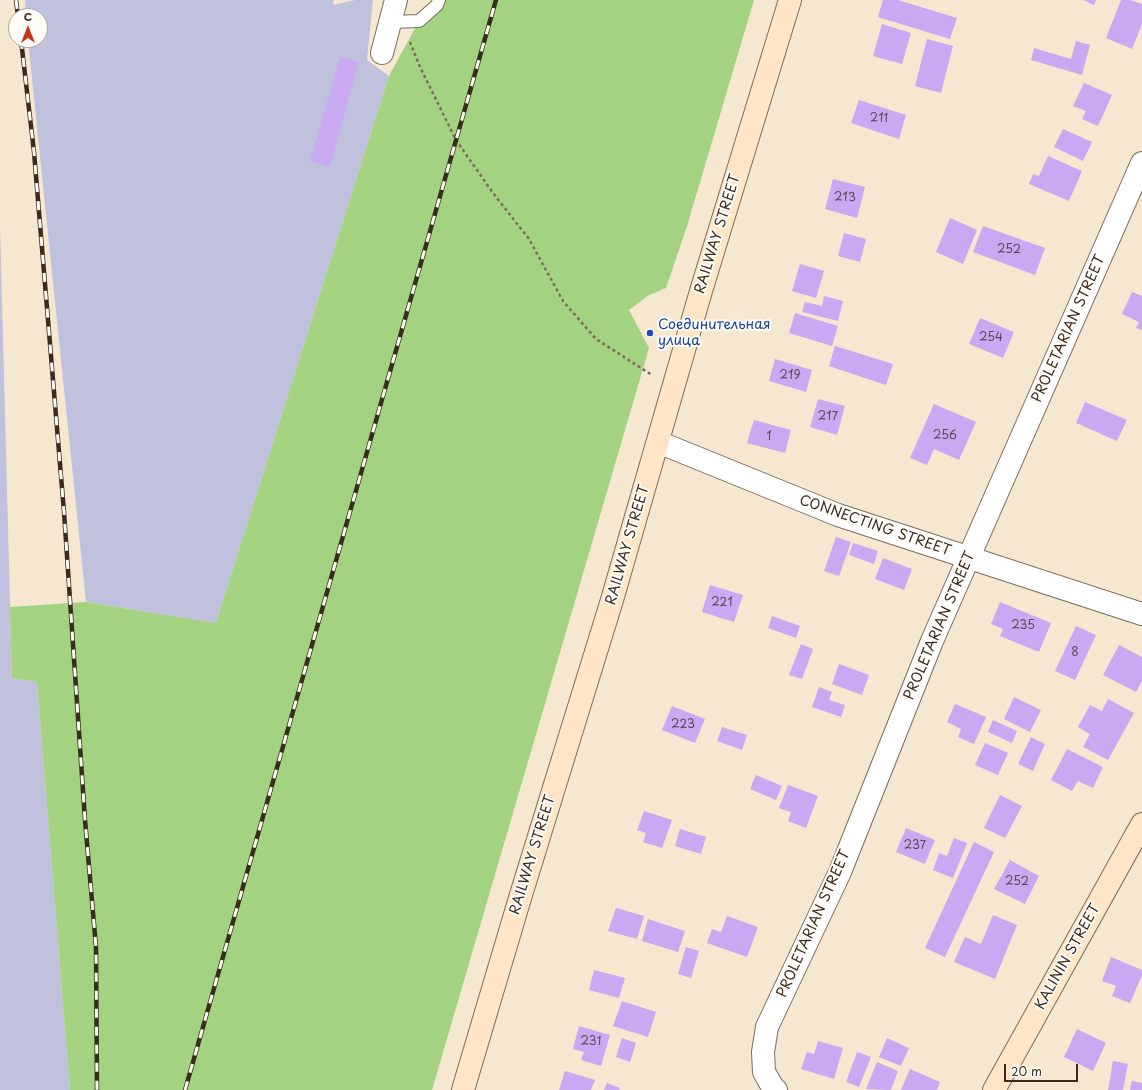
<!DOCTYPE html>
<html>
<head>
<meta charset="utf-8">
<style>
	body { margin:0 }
	#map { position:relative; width:1142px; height:1090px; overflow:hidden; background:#f5e7d0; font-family:"Playpen Sans",sans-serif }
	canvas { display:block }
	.north { position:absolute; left:8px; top:8px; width:40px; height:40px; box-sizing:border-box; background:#fdfcf7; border:1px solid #afa8a0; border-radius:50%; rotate:0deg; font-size:11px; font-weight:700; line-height:16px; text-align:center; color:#3b2a1e }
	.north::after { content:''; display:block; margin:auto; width:14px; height:18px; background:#c8321e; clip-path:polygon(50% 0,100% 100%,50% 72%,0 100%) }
	.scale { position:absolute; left:1004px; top:1064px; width:74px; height:18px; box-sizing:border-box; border:2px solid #3b2a1e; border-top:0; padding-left:5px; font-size:12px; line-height:14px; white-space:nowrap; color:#3b2a1e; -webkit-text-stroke:3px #fdfcf7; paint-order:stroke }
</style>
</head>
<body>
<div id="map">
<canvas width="1142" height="1090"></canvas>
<div class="north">С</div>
<div class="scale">20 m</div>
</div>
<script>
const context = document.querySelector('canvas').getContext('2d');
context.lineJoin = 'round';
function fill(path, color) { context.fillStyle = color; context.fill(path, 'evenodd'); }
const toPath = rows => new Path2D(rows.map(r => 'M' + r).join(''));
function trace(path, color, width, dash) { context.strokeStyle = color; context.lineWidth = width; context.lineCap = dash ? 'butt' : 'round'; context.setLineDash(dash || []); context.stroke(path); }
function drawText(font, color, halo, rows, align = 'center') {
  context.font = font + ' "Playpen Sans",sans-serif'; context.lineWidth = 4; context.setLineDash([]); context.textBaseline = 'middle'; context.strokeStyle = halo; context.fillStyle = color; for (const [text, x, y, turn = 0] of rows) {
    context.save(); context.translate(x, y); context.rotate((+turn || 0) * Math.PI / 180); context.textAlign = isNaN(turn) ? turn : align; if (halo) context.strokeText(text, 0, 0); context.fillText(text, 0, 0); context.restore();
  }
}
const industrial = toPath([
	[25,0,334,0,333,5,355,0,373,0,367,60,389,76,216,623,86,602,28,40,40,40,40,16,26,16],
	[0,225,12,678,37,682,70,1090,0,1090]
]);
const green = toPath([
	[439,0,754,0,687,226,666,288,649,295,629,310,649,348,432,1090,70,1090,37,682,12,678,10,607,86,602,216,623,389,76,419,21]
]);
const building = toPath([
	[883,0,898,0,957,18,950,39,878,17],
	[1083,0,1096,0,1094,5],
	[1121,0,1130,0,1142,4,1142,24,1132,49,1106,38],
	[882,24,911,33,902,64,873,56],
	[927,39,953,46,941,93,915,86],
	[1076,41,1090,45,1082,75,1031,60,1034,48,1071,59],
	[340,57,359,62,330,167,310,161],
	[1084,83,1112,95,1098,126,1082,119,1086,111,1073,106],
	[859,100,906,115,899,139,851,123],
	[1063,129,1092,142,1083,161,1054,147],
	[1048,156,1082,171,1069,201,1029,184,1033,174,1039,176],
	[833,179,865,187,857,218,825,209],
	[950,218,977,230,963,264,936,252],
	[983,226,1045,248,1035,275,973,252],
	[844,233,866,239,860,262,838,256],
	[800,264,824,271,816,298,792,291],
	[1132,292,1142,296,1142,330,1136,328,1139,322,1122,314],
	[824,296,843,301,838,321,802,312,805,302,822,306],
	[795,313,838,326,832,346,789,333],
	[980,318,1014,332,1003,358,969,344],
	[835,346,893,364,886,385,829,366],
	[775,359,812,370,806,392,769,381],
	[818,399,845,406,837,435,810,427],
	[1085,402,1127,420,1117,441,1076,423],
	[934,404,976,422,959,460,934,449,927,465,910,458],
	[754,420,791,430,785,453,747,443],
	[836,537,851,542,839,576,824,571],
	[853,543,878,551,874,564,849,555],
	[883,558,912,569,904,590,875,579],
	[710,585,743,595,734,622,702,612],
	[1000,602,1051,623,1039,652,1000,636,1003,629,991,624],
	[772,616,800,626,796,638,768,628],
	[1076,626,1096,635,1075,680,1055,671],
	[801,644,813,649,802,679,789,675],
	[1119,645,1142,657,1142,681,1136,692,1103,675],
	[839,664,869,675,862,695,832,684],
	[819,687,832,692,829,700,845,705,841,717,812,707],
	[1014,697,1041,710,1030,732,1004,719],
	[1108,699,1134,713,1108,760,1083,747,1090,734,1078,727,1090,705,1102,711],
	[955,704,986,717,974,744,958,737,961,729,947,722],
	[672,706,705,719,695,743,662,730],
	[993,720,1017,731,1012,743,988,732],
	[722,727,747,735,742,750,717,741],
	[1031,737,1045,744,1033,771,1018,764],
	[985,743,1008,753,998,775,975,765],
	[1067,749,1103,767,1093,788,1078,781,1072,791,1051,780],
	[756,775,782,786,776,800,750,789],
	[788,785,818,796,806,828,788,821,791,812,779,808],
	[1000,795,1022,806,1005,838,984,828],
	[644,811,672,820,662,848,643,842,646,833,637,830],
	[906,828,935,840,925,864,896,852],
	[680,829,706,837,701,854,675,846],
	[954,838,967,843,953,878,933,870,939,853,947,856],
	[974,842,994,852,945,957,925,948],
	[1010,860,1039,876,1025,904,994,889],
	[616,908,644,916,637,939,608,931],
	[993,915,1017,925,995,979,954,962,965,937,981,944],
	[727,916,758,927,747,957,707,943,712,929,721,932],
	[648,919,685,931,678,952,642,941],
	[686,947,699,951,691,978,678,974],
	[1111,957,1142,970,1142,975,1130,1003,1112,996,1116,986,1102,981],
	[594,970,625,978,619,998,589,990],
	[622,1001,656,1012,648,1037,613,1026],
	[579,1026,610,1035,601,1066,581,1060,584,1052,573,1049],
	[1077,1029,1106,1043,1093,1071,1064,1057],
	[622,1038,636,1043,630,1062,616,1057],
	[887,1038,909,1048,901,1066,879,1057],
	[818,1041,843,1048,834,1079,801,1069,807,1052,814,1054],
	[857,1052,871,1057,859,1087,846,1082],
	[1113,1061,1128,1064,1123,1090,1108,1090],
	[877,1062,898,1071,891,1090,866,1089],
	[910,1069,940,1082,937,1090,901,1090],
	[565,1071,595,1080,591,1090,559,1090],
	[1132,1081,1142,1083,1142,1090,1130,1090],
	[607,1083,620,1088,619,1090,604,1090]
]);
const path = toPath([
	[410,42,420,67,456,140,493,193,529,239,563,301,596,339,652,375]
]);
const lane = toPath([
	[391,22,419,21,437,5,439,0]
]);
const street = toPath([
	[382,53,396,0],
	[658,442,838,515,1142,614],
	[776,1090,772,1086,764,1072,763,1052,767,1027,840,872,932,641,1142,163]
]);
const secondary = toPath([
	[463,1090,520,898,612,600,701,291,790,0],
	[994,1090,1142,824]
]);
const rail = toPath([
	[16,0,18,16],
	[21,40,34,152,64,512,85,820,96,947,97,1090],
	[185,1090,496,0]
]);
const markers = [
	[650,333,4,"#1a4fb4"]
];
const numberNames = [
	["211",879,119],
	["213",845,198],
	["252",1009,250],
	["254",991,338],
	["219",790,376],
	["217",828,417],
	["256",945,436],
	["1",769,437],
	["221",722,603],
	["235",1023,626],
	["8",1075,653],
	["223",683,725],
	["237",915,846],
	["252",1017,882],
	["231",591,1042]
];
const streetNames = [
	["RAILWAY STREET",718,234,-73],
	["PROLETARIAN STREET",1069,329,-66],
	["CONNECTING STREET",875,526,19],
	["RAILWAY STREET",628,545,-74],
	["PROLETARIAN STREET",940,626,-67],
	["RAILWAY STREET",533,855,-73],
	["PROLETARIAN STREET",814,924,-66],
	["KALININ STREET",1068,957,-61]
];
const transitNames = [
	["Соединительная",658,325],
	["улица",658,341]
];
fill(industrial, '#c0c2dd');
fill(green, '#a3d280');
fill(building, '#c8a9f2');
trace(lane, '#7c6c5c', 14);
trace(street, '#7c6c5c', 24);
trace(secondary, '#7c6c5c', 24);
trace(path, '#7c6c5c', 2.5, [3, 3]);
trace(lane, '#fff', 12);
trace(street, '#fff', 22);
trace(secondary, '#fde5c5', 22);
trace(rail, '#3b2a1e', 4.5);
trace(rail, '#fdfcf7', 3, [9]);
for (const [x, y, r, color] of markers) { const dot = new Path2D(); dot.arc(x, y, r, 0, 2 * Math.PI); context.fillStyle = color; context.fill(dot); trace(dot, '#fdfcf7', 1.5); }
drawText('12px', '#5e4a53', null, numberNames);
drawText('14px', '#3b2a1e', '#fdfcf7', streetNames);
drawText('14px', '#164399', '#fdfcf7', transitNames, 'left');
</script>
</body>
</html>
